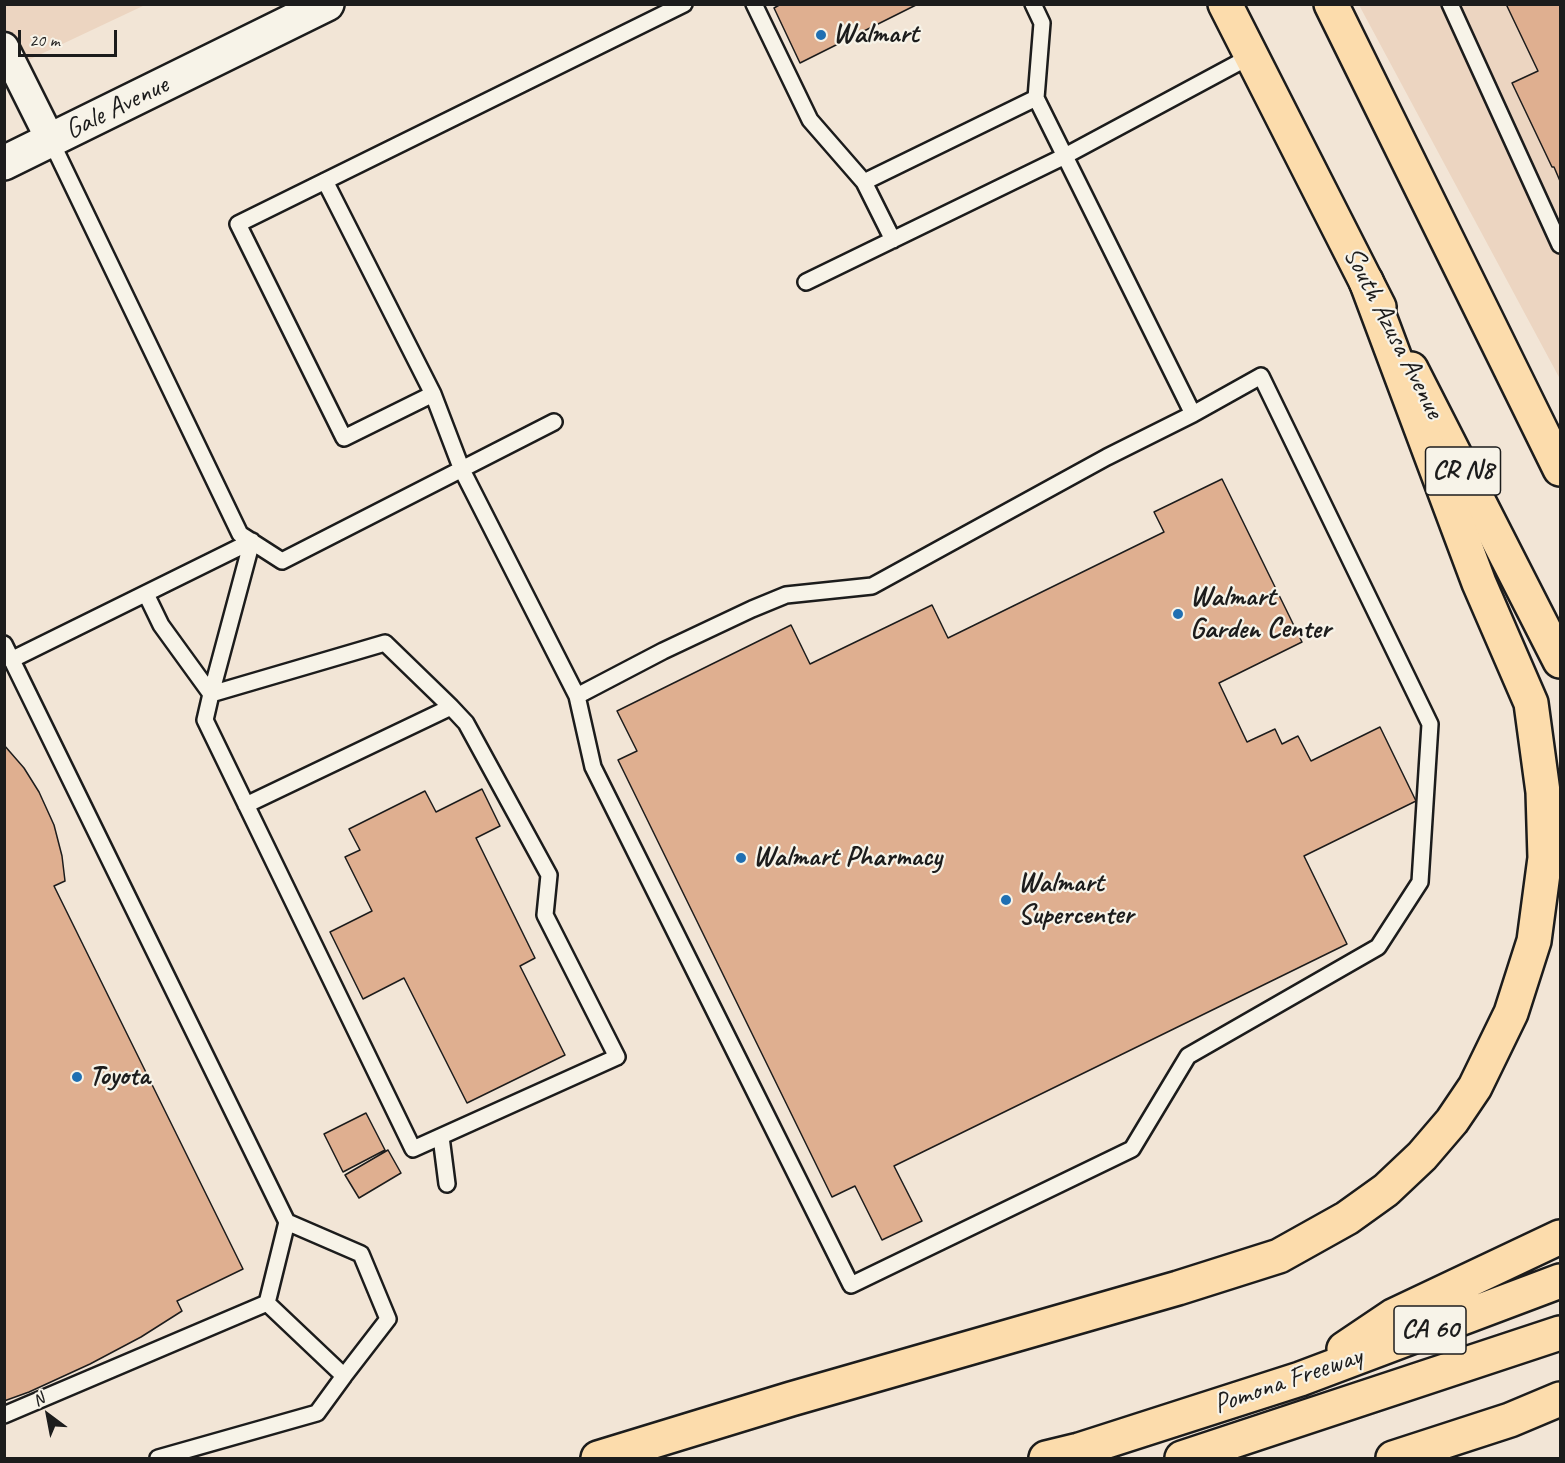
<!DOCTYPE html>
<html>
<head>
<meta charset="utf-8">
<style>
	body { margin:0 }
	#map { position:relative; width:1565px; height:1463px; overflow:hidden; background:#f2e5d6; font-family:Caveat,sans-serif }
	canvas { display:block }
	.frame { position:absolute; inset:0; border:6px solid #1c1c1c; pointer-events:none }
	.north { position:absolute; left:18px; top:1385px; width:60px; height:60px; -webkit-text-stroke:4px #f7f3e8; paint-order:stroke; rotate:328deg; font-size:16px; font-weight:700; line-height:24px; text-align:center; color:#1c1c1c }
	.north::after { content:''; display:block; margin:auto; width:21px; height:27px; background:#1c1c1c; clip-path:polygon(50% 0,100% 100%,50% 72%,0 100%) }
	.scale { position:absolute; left:18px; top:30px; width:99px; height:27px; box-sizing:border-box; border:3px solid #1c1c1c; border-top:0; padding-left:8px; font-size:18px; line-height:21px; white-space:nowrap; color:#1c1c1c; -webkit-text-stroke:4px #f7f3e8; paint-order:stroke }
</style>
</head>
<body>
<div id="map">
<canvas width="1565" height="1463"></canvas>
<div class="frame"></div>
<div class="north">N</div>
<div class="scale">20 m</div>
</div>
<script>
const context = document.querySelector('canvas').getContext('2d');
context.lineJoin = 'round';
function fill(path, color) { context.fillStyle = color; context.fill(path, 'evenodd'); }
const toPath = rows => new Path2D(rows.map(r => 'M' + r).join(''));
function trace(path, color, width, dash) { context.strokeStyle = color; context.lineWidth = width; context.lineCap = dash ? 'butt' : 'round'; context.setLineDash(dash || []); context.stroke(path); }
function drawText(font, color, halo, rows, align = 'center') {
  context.font = font + ' Caveat,sans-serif'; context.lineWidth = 4.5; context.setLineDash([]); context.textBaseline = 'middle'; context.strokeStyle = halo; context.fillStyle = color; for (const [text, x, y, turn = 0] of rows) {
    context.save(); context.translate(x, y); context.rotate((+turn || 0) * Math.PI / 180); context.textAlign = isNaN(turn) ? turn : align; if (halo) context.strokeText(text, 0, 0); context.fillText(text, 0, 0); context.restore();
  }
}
const built = toPath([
	[5,5,145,5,5,71],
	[1359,5,1560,5,1560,379]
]);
const building = toPath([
	[781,4,918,4,800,63,774,8,781,4],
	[1506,4,1560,4,1560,181,1554,167,1552,167,1512,83,1538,71,1506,4],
	[1222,479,1302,642,1219,683,1247,742,1275,729,1282,744,1298,736,1311,761,1380,727,1416,801,1304,856,1347,944,894,1166,922,1221,882,1240,855,1186,832,1197,618,760,637,751,617,711,791,625,810,664,932,605,948,638,1164,532,1154,512,1222,479],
	[4,745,24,768,39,792,54,825,62,856,65,881,54,886,243,1269,177,1301,182,1311,141,1337,90,1364,29,1392,4,1401,4,745],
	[482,789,500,826,476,838,535,958,520,966,565,1055,467,1103,404,978,363,999,330,932,372,911,345,857,360,850,349,829,425,791,436,812,482,789],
	[366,1113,385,1150,343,1172,324,1134,366,1113],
	[388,1150,401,1173,359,1198,345,1175,388,1150]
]);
const service = toPath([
	[684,4,238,224,344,438,433,394,462,470,577,696,593,767,851,1285,1132,1149,1188,1056,1378,947,1420,882,1430,724,1261,376,1193,414,1036,98,1042,23,1033,4],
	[754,4,810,120,864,182,893,240],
	[1450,4,1560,245],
	[51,141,240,534,282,561,554,422],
	[325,181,433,394],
	[864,182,1036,98],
	[806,282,1065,156,1251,56],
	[146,594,161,625,211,694,385,643,451,707,466,723,549,875,545,915,617,1057,413,1149,205,720,211,694,252,541],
	[4,644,287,1222,267,1303,4,1415],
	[11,660,252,541],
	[577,696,663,651,752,609,786,595,872,586,1107,457,1193,414],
	[246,805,451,707],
	[441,1137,447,1184],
	[267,1303,344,1376],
	[158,1458,317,1413,344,1376,388,1319,361,1254,287,1222]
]);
const minor = toPath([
	[4,47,51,141]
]);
const secondary = toPath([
	[4,163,327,4]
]);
const primary = toPath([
	[1225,4,1379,307],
	[1331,4,1560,469],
	[1411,369,1560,661]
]);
const motorway = toPath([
	[1344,1349,1393,1316,1560,1237],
	[598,1458,791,1399,1178,1288,1279,1256,1347,1218,1386,1190,1422,1156,1452,1121,1475,1087,1511,1013,1534,941,1545,858,1543,792,1531,703,1479,583,1366,281],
	[1046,1458,1079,1450,1300,1379,1560,1281],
	[1182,1458,1560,1333],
	[1393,1458,1510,1420,1560,1399]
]);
const markers = [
	[821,35,6,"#1f6fb2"],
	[1178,614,6,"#1f6fb2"],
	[741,858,6,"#1f6fb2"],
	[1006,900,6,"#1f6fb2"],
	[77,1077,6,"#1f6fb2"]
];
const shields = [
	[1463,471,75],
	[1430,1330,72]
];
const shieldNames = [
	["CR N8",1463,471],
	["CA 60",1430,1330]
];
const poiNames = [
	["Walmart",833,35],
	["Walmart",1190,598],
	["Garden Center",1190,630],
	["Walmart Pharmacy",753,858],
	["Walmart",1018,884],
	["Supercenter",1018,916],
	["Toyota",89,1077]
];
const streetNames = [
	["Gale Avenue",117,108,-26],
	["South Azusa Avenue",1393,333,63],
	["Pomona Freeway",1288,1381,-19]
];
fill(built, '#ecd5c1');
fill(building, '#dfaf90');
trace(building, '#1c1c1c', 1.5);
trace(service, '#1c1c1c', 20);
trace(minor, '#1c1c1c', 33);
trace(secondary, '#1c1c1c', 38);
trace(primary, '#1c1c1c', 38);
trace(motorway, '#1c1c1c', 38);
trace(service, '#f7f3e8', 15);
trace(minor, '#f7f3e8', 28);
trace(secondary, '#f7f3e8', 33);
trace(primary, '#fcdcac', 33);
trace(motorway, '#fcdcac', 33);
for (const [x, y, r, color] of markers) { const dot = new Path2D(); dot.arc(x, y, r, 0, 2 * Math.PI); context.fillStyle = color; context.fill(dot); trace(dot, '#f7f3e8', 2); }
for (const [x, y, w] of shields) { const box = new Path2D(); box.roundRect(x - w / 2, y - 24, w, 48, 4.5); context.fillStyle = '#f7f3e8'; context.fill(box); trace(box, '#1c1c1c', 1.5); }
drawText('bold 27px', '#1c1c1c', null, shieldNames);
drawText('bold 28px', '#1c1c1c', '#f7f3e8', poiNames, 'left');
drawText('28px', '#1c1c1c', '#f7f3e8', streetNames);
</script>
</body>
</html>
